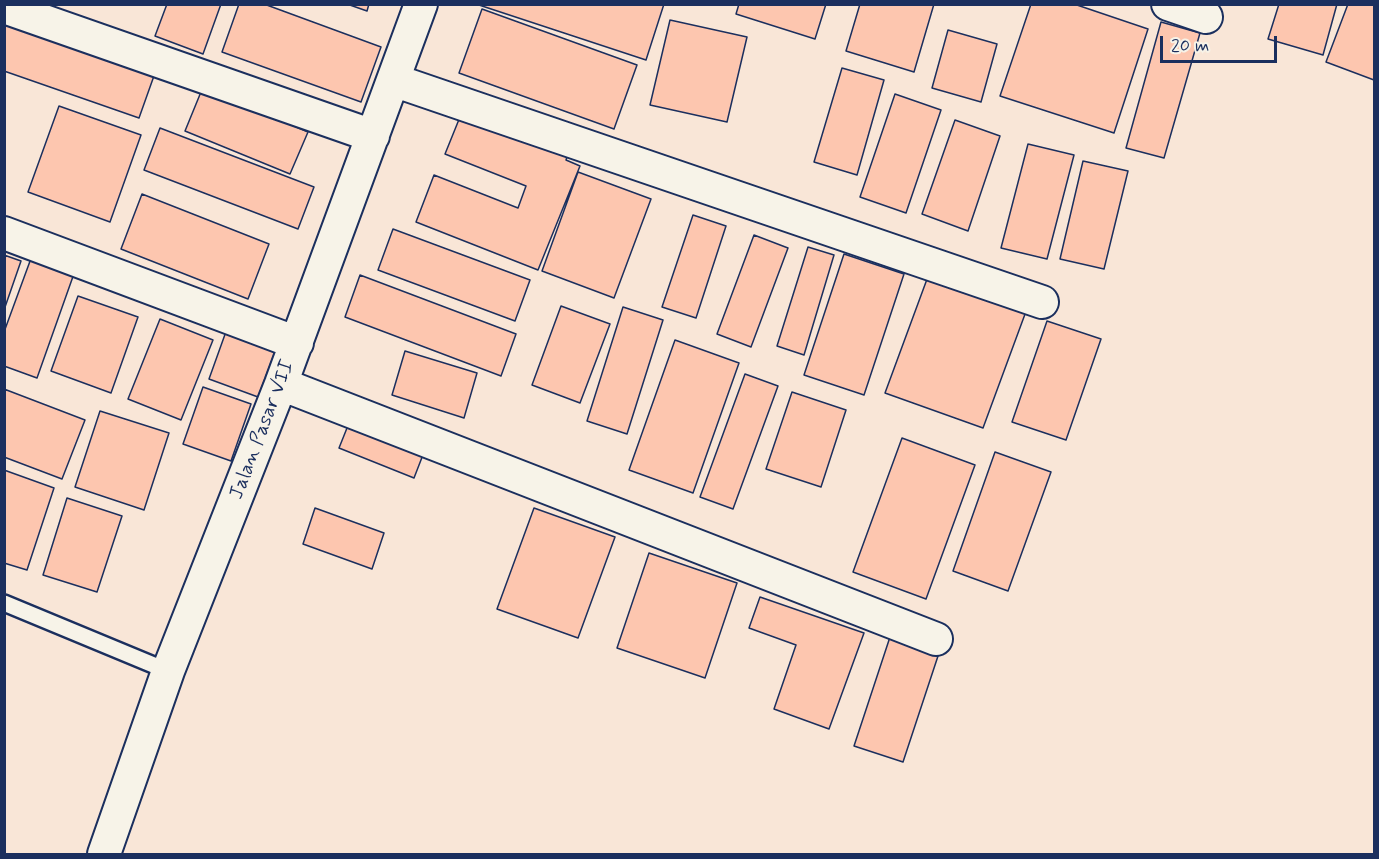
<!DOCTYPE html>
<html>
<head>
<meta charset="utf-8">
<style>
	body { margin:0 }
	#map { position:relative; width:1379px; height:859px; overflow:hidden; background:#f9e6d7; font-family:Mynerve,sans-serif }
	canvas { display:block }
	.frame { position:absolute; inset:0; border:6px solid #1b2f5e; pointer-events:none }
	.scale { position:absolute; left:1160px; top:36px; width:117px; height:27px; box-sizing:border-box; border:3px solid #1b2f5e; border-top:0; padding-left:8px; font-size:18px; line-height:21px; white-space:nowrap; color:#1b2f5e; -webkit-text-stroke:4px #f7f3e8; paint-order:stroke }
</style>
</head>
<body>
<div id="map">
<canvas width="1379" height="859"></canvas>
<div class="frame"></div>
<div class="scale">20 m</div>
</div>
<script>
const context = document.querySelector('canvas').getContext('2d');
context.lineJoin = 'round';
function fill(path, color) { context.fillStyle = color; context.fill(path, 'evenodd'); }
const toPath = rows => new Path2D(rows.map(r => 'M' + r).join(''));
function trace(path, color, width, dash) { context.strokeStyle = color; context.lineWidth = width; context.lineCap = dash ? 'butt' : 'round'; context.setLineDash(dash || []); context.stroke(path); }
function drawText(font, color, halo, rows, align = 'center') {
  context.font = font + ' Mynerve,sans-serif'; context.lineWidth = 5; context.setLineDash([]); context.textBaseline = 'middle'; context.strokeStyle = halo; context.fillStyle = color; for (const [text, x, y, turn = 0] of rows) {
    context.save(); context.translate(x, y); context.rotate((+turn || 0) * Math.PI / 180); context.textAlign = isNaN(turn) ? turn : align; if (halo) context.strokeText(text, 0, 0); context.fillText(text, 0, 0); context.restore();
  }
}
const building = toPath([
	[167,4,221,4,203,54,155,36,167,4],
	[239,4,264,4,381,47,361,102,222,52,239,4],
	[347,4,369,4,367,11,347,4],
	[476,4,664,4,646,60,476,4],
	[739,4,826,4,815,39,736,14,739,4],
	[860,4,934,4,914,72,846,51,860,4],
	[1031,4,1074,4,1148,29,1114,133,1000,96,1031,4],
	[1279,4,1337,4,1323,55,1268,39,1279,4],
	[1348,4,1374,4,1374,80,1326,62,1348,4],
	[482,9,637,65,614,129,459,73,482,9],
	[670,20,747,37,727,122,650,105,670,20],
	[4,22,155,73,139,118,4,71,4,22],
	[1161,22,1200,33,1164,158,1126,148,1161,22],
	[948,30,997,44,981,102,932,88,948,30],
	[842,68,884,80,857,175,814,162,842,68],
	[203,87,308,132,290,174,185,131,203,87],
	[895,94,941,110,906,213,860,197,895,94],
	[59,106,141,135,110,222,28,192,59,106],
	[462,112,568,154,566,160,580,166,538,270,416,222,434,175,518,208,526,186,445,154,462,112],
	[955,120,1000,136,968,231,922,214,955,120],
	[160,128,314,187,298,229,144,170,160,128],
	[1028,144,1074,155,1047,259,1001,248,1028,144],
	[1083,161,1128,171,1104,269,1060,259,1083,161],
	[578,172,651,199,614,298,542,271,578,172],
	[142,194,269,244,248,299,121,249,142,194],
	[693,215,726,226,696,318,662,307,693,215],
	[393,229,530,280,515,321,378,270,393,229],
	[754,235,788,248,751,347,717,334,754,235],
	[808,247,834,255,804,355,777,346,808,247],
	[33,253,76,268,37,378,4,366,4,332,33,253],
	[844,254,904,274,864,395,804,375,844,254],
	[4,255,21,261,4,310,4,255],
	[930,271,1028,306,983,428,885,393,930,271],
	[360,275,516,334,501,376,345,317,360,275],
	[78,296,138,317,111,393,51,371,78,296],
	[561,306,610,324,580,403,532,385,561,306],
	[623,307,663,320,627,434,587,421,623,307],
	[160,319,213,340,181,420,128,399,160,319],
	[1047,321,1101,339,1066,440,1012,422,1047,321],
	[228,326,278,344,258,397,209,379,228,326],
	[675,340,739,363,693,493,629,470,675,340],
	[405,351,477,373,464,418,392,395,405,351],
	[745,374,778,386,733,509,700,497,745,374],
	[203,387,251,404,231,461,183,444,203,387],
	[4,389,85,420,62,479,4,457,4,389],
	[792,392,846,410,821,487,766,469,792,392],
	[100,411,169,433,144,510,75,487,100,411],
	[351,418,426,447,414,478,339,448,351,418],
	[902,438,975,465,926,599,853,572,902,438],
	[995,452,1051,472,1008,591,953,571,995,452],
	[4,470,54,488,27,570,4,563,4,470],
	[67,498,122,516,97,592,43,575,67,498],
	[315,508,384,533,372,569,303,544,315,508],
	[534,508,615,537,578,638,497,609,534,508],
	[649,553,737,583,705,678,617,648,649,553],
	[760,597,864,633,829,729,774,709,796,645,749,628,760,597],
	[890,637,939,653,903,762,854,746,890,637]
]);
const service = toPath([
	[4,603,168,671]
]);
const minor = toPath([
	[1168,4,1206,17],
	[4,7,373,136],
	[393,80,1042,302],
	[4,233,297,343],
	[281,384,936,639],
	[104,854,168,671,281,384,421,4]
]);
const streetNames = [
	["Jalan Pasar VII",263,430,-69]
];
fill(building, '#fdc6af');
trace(building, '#1b2f5e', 1.5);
trace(service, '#1b2f5e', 20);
trace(minor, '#1b2f5e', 36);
trace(service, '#f7f3e8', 15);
trace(minor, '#f7f3e8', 32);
drawText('20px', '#1b2f5e', '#f7f3e8', streetNames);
</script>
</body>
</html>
